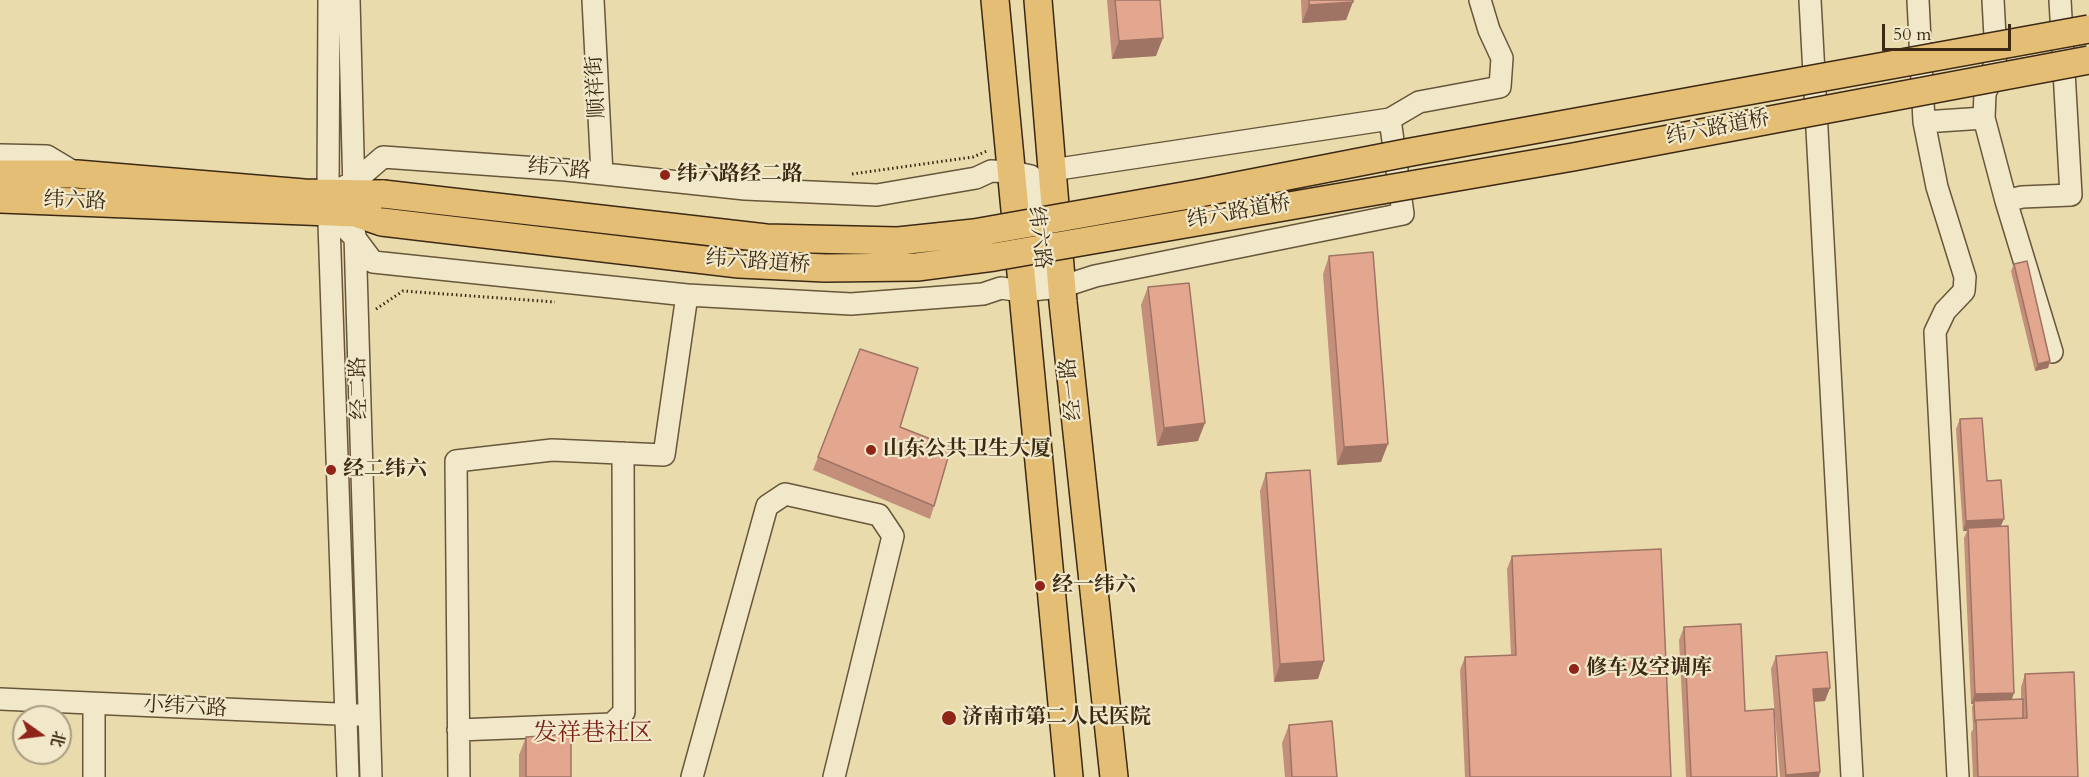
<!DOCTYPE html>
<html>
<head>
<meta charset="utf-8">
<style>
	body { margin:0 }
	#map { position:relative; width:2089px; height:777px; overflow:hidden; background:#eadbad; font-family:Cardo,"Noto Serif SC",serif }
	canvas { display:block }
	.north { position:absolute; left:12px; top:705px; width:60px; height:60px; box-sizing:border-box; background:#f1e8ca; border:2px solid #a99c81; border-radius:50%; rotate:104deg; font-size:16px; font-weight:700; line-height:24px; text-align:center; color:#3c2913 }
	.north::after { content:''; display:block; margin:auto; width:21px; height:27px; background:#8f2418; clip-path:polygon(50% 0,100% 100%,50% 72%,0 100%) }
	.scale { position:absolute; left:1882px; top:24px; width:129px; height:27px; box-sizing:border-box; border:3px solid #3c2913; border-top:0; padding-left:8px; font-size:18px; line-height:21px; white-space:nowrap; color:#3c2913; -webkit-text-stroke:4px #f1e8ca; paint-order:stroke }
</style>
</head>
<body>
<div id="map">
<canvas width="2089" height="777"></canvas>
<div class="north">北</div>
<div class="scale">50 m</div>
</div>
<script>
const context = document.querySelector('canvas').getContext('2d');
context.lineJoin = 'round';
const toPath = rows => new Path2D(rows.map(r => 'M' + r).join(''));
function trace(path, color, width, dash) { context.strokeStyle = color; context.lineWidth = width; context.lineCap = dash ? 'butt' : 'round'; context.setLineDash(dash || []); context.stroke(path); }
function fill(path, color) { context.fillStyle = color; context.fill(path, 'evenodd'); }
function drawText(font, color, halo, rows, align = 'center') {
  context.font = font + ' Cardo,"Noto Serif SC",serif'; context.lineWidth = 4.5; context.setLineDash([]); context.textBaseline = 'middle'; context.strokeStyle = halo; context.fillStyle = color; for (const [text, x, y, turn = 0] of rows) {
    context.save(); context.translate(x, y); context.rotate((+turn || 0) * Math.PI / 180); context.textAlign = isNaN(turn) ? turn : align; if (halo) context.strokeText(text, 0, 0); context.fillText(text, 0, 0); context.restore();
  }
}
const path = toPath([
	[852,174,973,157,987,151],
	[376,309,403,291,555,302]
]);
const minor = toPath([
	[329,0,328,194,348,777],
	[349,0,354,192],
	[593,0,602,174],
	[1810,0,1852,777],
	[1918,0,1924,122,1937,187,1965,277,1964,291,1945,311,1935,332,1958,777],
	[1984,118,1985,93,1991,81,1996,55,1993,0],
	[1924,122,1984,118,2006,201,2052,352],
	[0,155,47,156,77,174],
	[1052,170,1390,119,1419,102,1500,87,1502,58,1489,30,1480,0],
	[331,193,354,182,383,157,566,170,745,189,877,195,976,178,991,171,1012,172,1031,176,1040,277,1061,287],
	[2006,201,2022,197,2071,195,2060,0],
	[331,213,355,238,373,262,687,295,851,304,983,294,1001,288,1021,291,1061,287,1095,276,1403,214,1390,119],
	[355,235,371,777],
	[0,699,360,715],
	[94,704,94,777],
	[458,730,612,724,624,712,623,453],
	[459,777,456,461,552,450,664,455,687,295],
	[692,777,767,506,785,494,879,515,893,536,834,777]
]);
const major = toPath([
	[995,0,1069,777],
	[1038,0,1063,302,1114,777],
	[0,174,77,174,304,193,383,194],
	[0,199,355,213,382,222]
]);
const majorBridge = toPath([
	[383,194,766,238,898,241,974,233,1200,193,1411,152,2089,29],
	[382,222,739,264,825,268,917,267,994,257,1573,157,2089,60]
]);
const wall = toPath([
	[1107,0,1160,0,1156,56,1112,59],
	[1301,0,1353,0,1346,20,1302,23],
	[1329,256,1381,462,1337,465,1323,274],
	[2014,264,2050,361,2048,368,2035,371,2011,271],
	[1148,287,1198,441,1157,446,1141,305],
	[1960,419,1987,481,2001,527,2012,699,2021,699,2021,687,2025,674,2078,777,1973,777,1971,733,1973,729,1972,707,1973,704,1971,704,1964,538,1967,531,1963,531,1956,429],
	[900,427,934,506,930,519,813,470,818,457],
	[1266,473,1318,679,1274,682,1260,491],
	[1512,556,1671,777,1465,777,1460,670,1465,657,1511,655,1507,569],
	[1684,627,1745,711,1777,777,1686,777,1679,640],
	[1776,656,1825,701,1814,702,1819,777,1780,777,1771,669],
	[1289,725,1337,777,1285,777,1282,743],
	[526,737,571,777,519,777,519,755]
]);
const shadedWall = toPath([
	[1353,2,1346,20,1302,23,1309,5],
	[1163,38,1156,56,1112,59,1119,41],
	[2050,361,2048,368,2035,371,2038,364],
	[1205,423,1198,441,1157,446,1164,428],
	[1388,444,1381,462,1337,465,1344,447],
	[2004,519,2000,528,1968,528,1967,531,1963,531,1966,521],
	[1324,661,1318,679,1274,682,1280,664],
	[1830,688,1825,701,1808,702,1813,689],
	[2014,693,2011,702,1974,701,1973,704,1971,704,1975,694],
	[1820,772,1819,777,1785,777,1786,775]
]);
const building = toPath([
	[1115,0,1160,0,1163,38,1119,41,1115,0],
	[1309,0,1353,0,1353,2,1309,5,1309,0],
	[1373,252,1388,444,1344,447,1329,256,1373,252],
	[2027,261,2050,361,2038,364,2014,264,2027,261],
	[1189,283,1205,423,1164,428,1148,287,1189,283],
	[860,349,918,368,900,427,951,447,934,506,818,457,860,349],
	[1982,418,1987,481,2001,480,2004,519,1966,521,1960,419,1982,418],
	[1310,470,1324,661,1280,664,1266,473,1310,470],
	[2008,526,2014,693,1975,694,1968,528,2008,526],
	[1661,549,1671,777,1470,777,1465,657,1516,655,1512,556,1661,549],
	[1741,624,1745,711,1774,709,1777,777,1691,777,1684,627,1741,624],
	[1827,652,1830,688,1813,689,1820,772,1786,775,1776,656,1827,652],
	[2074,672,2078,777,1978,777,1976,720,2027,718,2025,674,2074,672],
	[2023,699,2023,718,1976,720,1975,722,1974,701,2023,699],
	[1332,721,1337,777,1292,777,1289,725,1332,721],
	[571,734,571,777,526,777,526,737,571,734]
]);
const markers = [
	[665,175,6,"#8f2418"],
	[871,450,6,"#8f2418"],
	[331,470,6,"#8f2418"],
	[1040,586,6,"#8f2418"],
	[1574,669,6,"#8f2418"],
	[949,718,8,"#8f2418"]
];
const streetNames = [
	["顺祥街",597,87,-93],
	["纬六路道桥",1718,129,-11],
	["纬六路",559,170,5],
	["纬六路",75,202,2],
	["纬六路道桥",1239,213,-10],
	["纬六路",1038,238,83],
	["纬六路道桥",758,263,4],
	["经二路",360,388,-92],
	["经一路",1072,389,-96],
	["小纬六路",185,708,3]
];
const poiNames = [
	["纬六路经二路",677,175],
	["山东公共卫生大厦",883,450],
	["经二纬六",343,470],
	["经一纬六",1052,586],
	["修车及空调库",1586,669],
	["济南市第二人民医院",962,718]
];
const quarterNames = [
	["发祥巷社区",593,734]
];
trace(minor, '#68563a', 24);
trace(major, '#3c2913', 30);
trace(path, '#3c2913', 3, [1.5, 3]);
trace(minor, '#f1e8ca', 21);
trace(major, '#e5be76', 27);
trace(majorBridge, '#3c2913', 30, []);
trace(majorBridge, '#e5be76', 27);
fill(wall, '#c38f7b');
fill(shadedWall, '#9f7464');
fill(building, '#e3a68f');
trace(building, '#9f7464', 1.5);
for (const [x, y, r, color] of markers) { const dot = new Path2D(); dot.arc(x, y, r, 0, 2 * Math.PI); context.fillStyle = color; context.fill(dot); trace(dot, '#f1e8ca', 2); }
drawText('21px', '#3c2913', '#f1e8ca', streetNames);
drawText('bold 21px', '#3c2913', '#f1e8ca', poiNames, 'left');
drawText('24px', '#7a1f14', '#f1e8ca', quarterNames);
</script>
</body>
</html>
